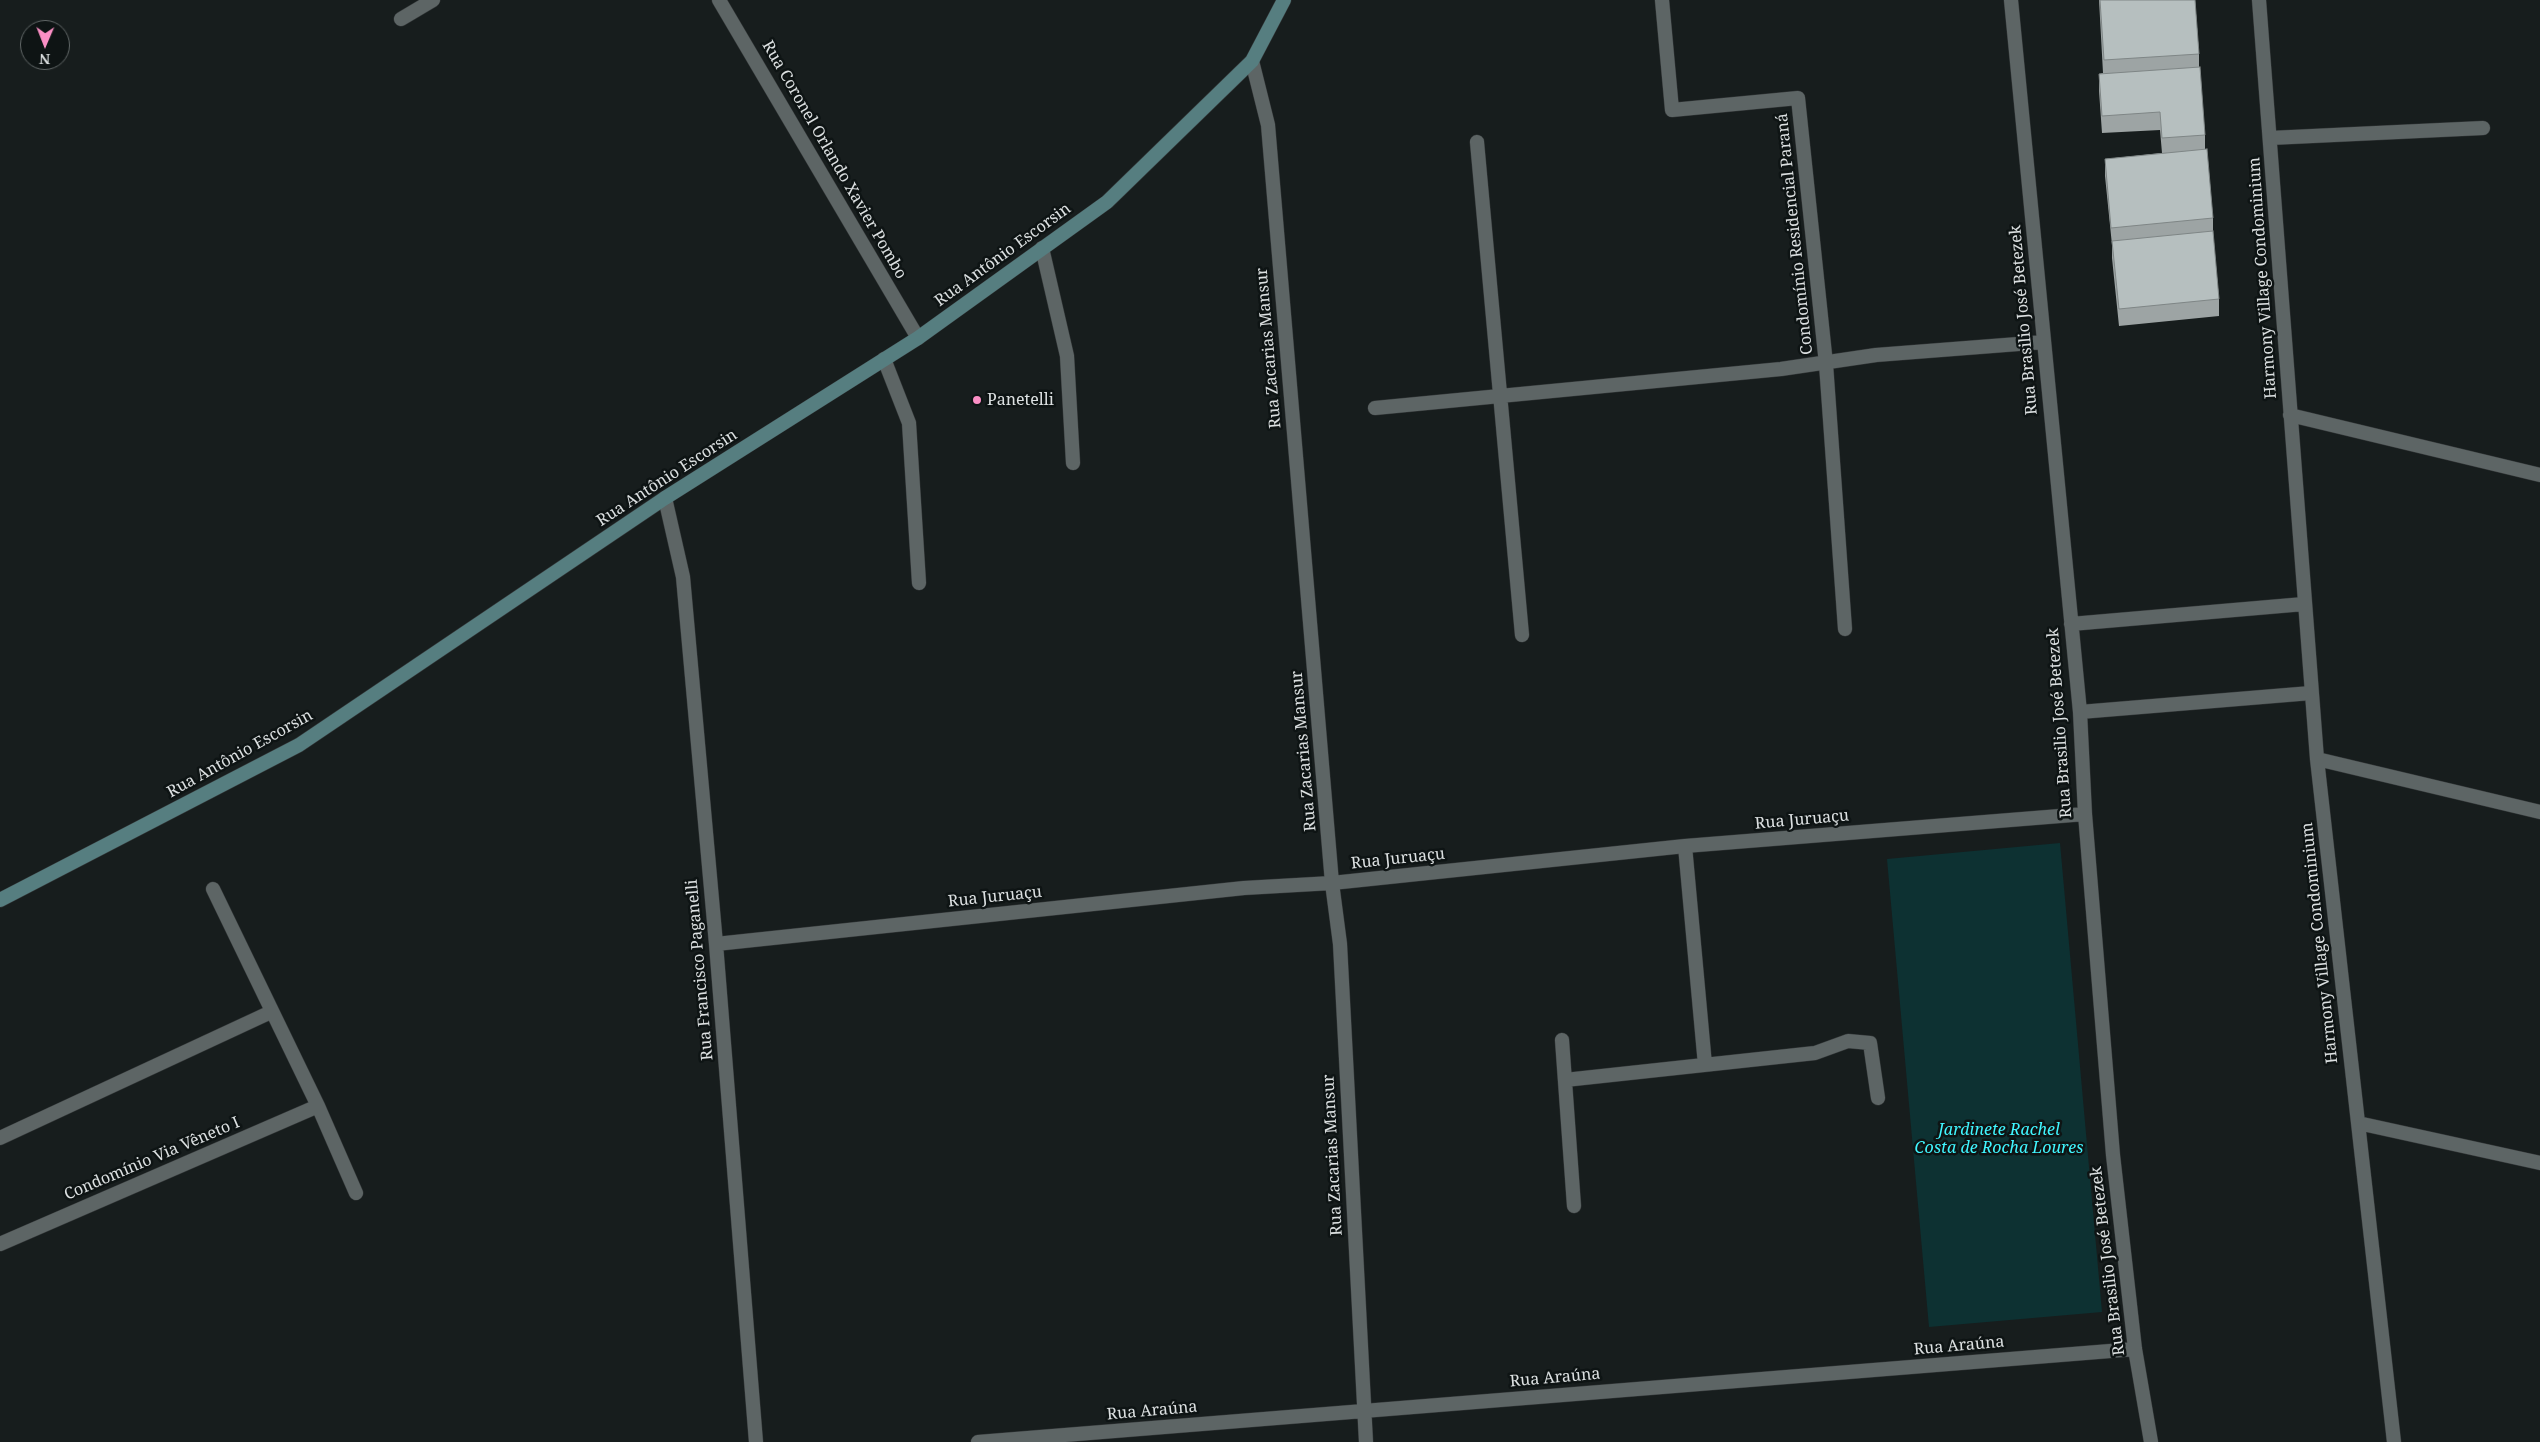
<!DOCTYPE html>
<html>
<head>
<meta charset="utf-8">
<style>
	body { margin:0 }
	#map { position:relative; width:2540px; height:1442px; overflow:hidden; background:#171d1d; font-family:"Noto Serif",serif }
	canvas { display:block }
	.north { position:absolute; left:20px; top:20px; width:50px; height:50px; box-sizing:border-box; background:#0e1414; border:1px solid #606666; border-radius:50%; rotate:181deg; font-size:14px; font-weight:700; line-height:20px; text-align:center; color:#dce0e1 }
	.north::after { content:''; display:block; margin:auto; width:18px; height:22px; background:#fb8fc5; clip-path:polygon(50% 0,100% 100%,50% 72%,0 100%) }
</style>
</head>
<body>
<div id="map">
<canvas width="2540" height="1442"></canvas>
<div class="north">N</div>
</div>
<script>
const context = document.querySelector('canvas').getContext('2d');
context.lineJoin = 'round';
function fill(path, color) { context.fillStyle = color; context.fill(path, 'evenodd'); }
const toPath = rows => new Path2D(rows.map(r => 'M' + r).join(''));
function trace(path, color, width, dash) { context.strokeStyle = color; context.lineWidth = width; context.lineCap = dash ? 'butt' : 'round'; context.setLineDash(dash || []); context.stroke(path); }
function drawText(font, color, halo, rows, align = 'center') {
  context.font = font + ' "Noto Serif",serif'; context.lineWidth = 5; context.setLineDash([]); context.textBaseline = 'middle'; context.strokeStyle = halo; context.fillStyle = color; for (const [text, x, y, turn = 0] of rows) {
    context.save(); context.translate(x, y); context.rotate((+turn || 0) * Math.PI / 180); context.textAlign = isNaN(turn) ? turn : align; if (halo) context.strokeText(text, 0, 0); context.fillText(text, 0, 0); context.restore();
  }
}
const green = toPath([
	[2060,843,2102,1312,1929,1327,1887,859]
]);
const service = toPath([
	[401,19,433,0],
	[1042,248,1067,356,1073,463],
	[884,359,909,423,919,583]
]);
const minor = toPath([
	[719,0,918,338],
	[1662,0,1672,110,1798,98,1826,364,1845,629],
	[2011,0,2080,712,2085,814,2113,1155,2135,1349,2151,1442],
	[2259,0,2317,759,2394,1442],
	[1252,61,1268,125,1332,883,1340,944,1366,1442],
	[2270,138,2483,128],
	[1477,142,1522,635],
	[1375,408,1781,369,1876,355,2044,342],
	[2290,415,2540,475],
	[665,498,683,577,716,944,756,1442],
	[2071,624,2304,604],
	[2080,712,2311,693],
	[2317,759,2540,812],
	[1685,846,1705,1065],
	[213,889,318,1106,356,1193],
	[716,944,1244,888,1332,883,1685,846,2085,814],
	[1562,1040,1574,1206],
	[1565,1080,1815,1053,1848,1041,1870,1043,1878,1098],
	[2358,1123,2540,1163],
	[0,1138,271,1012],
	[0,1244,318,1106],
	[978,1442,2135,1349]
]);
const secondary = toPath([
	[0,900,299,745,665,498,918,338,1107,202,1252,61,1284,0]
]);
const wall = toPath([
	[2099,0,2195,0,2199,54,2199,67,2205,135,2205,149,2213,218,2213,235,2219,299,2219,316,2119,326,2112,258,2112,245,2105,176,2105,159,2162,153,2160,130,2102,133,2099,91,2099,74,2103,73]
]);
const building = toPath([
	[2100,0,2195,0,2199,54,2104,60,2100,0],
	[2200,67,2205,135,2162,138,2160,112,2102,116,2099,74,2200,67],
	[2207,149,2213,218,2111,228,2105,159,2207,149],
	[2213,231,2219,299,2119,309,2112,241,2213,231]
]);
const markers = [
	[977,400,5,"#fb8fc5"]
];
const streetNames = [
	["Rua Coronel Orlando Xavier Pombo",834,160,60],
	["Condomínio Residencial Paraná",1795,234,-96],
	["Rua Antônio Escorsin",1003,255,-36],
	["Harmony Village Condominium",2263,278,-94],
	["Rua Brasilio José Betezek",2024,320,-95],
	["Rua Zacarias Mansur",1269,348,-95],
	["Rua Antônio Escorsin",667,478,-33],
	["Rua Brasilio José Betezek",2060,723,-94],
	["Rua Zacarias Mansur",1304,751,-95],
	["Rua Antônio Escorsin",240,754,-29],
	["Rua Juruaçu",1802,820,-5],
	["Rua Juruaçu",1398,859,-6],
	["Rua Juruaçu",995,897,-6],
	["Harmony Village Condominium",2320,943,-96],
	["Rua Francisco Paganelli",700,970,-95],
	["Rua Zacarias Mansur",1333,1155,-93],
	["Condomínio Via Vêneto I",152,1159,-23],
	["Rua Brasilio José Betezek",2108,1261,-97],
	["Rua Araúna",1959,1346,-5],
	["Rua Araúna",1555,1378,-5],
	["Rua Araúna",1152,1411,-5]
];
const poiNames = [
	["Panetelli",987,400]
];
const parkNames = [
	["Jardinete Rachel",1999,1130],
	["Costa de Rocha Loures",1999,1148]
];
fill(green, '#0d3132');
trace(service, '#333738', 15);
trace(minor, '#333738', 15);
trace(secondary, '#333738', 15);
trace(service, '#5d6565', 14);
trace(minor, '#5d6565', 14);
trace(secondary, '#567e80', 14);
fill(wall, '#9da4a4');
fill(building, '#b6bfbf');
trace(building, '#7f8686', 1);
for (const [x, y, r, color] of markers) { const dot = new Path2D(); dot.arc(x, y, r, 0, 2 * Math.PI); context.fillStyle = color; context.fill(dot); trace(dot, '#0e1414', 2); }
drawText('16px', '#dce0e1', '#0e1414', streetNames);
drawText('16px', '#dce0e1', '#0e1414', poiNames, 'left');
drawText('italic 16px', '#40f6ff', '#0e1414', parkNames);
</script>
</body>
</html>
